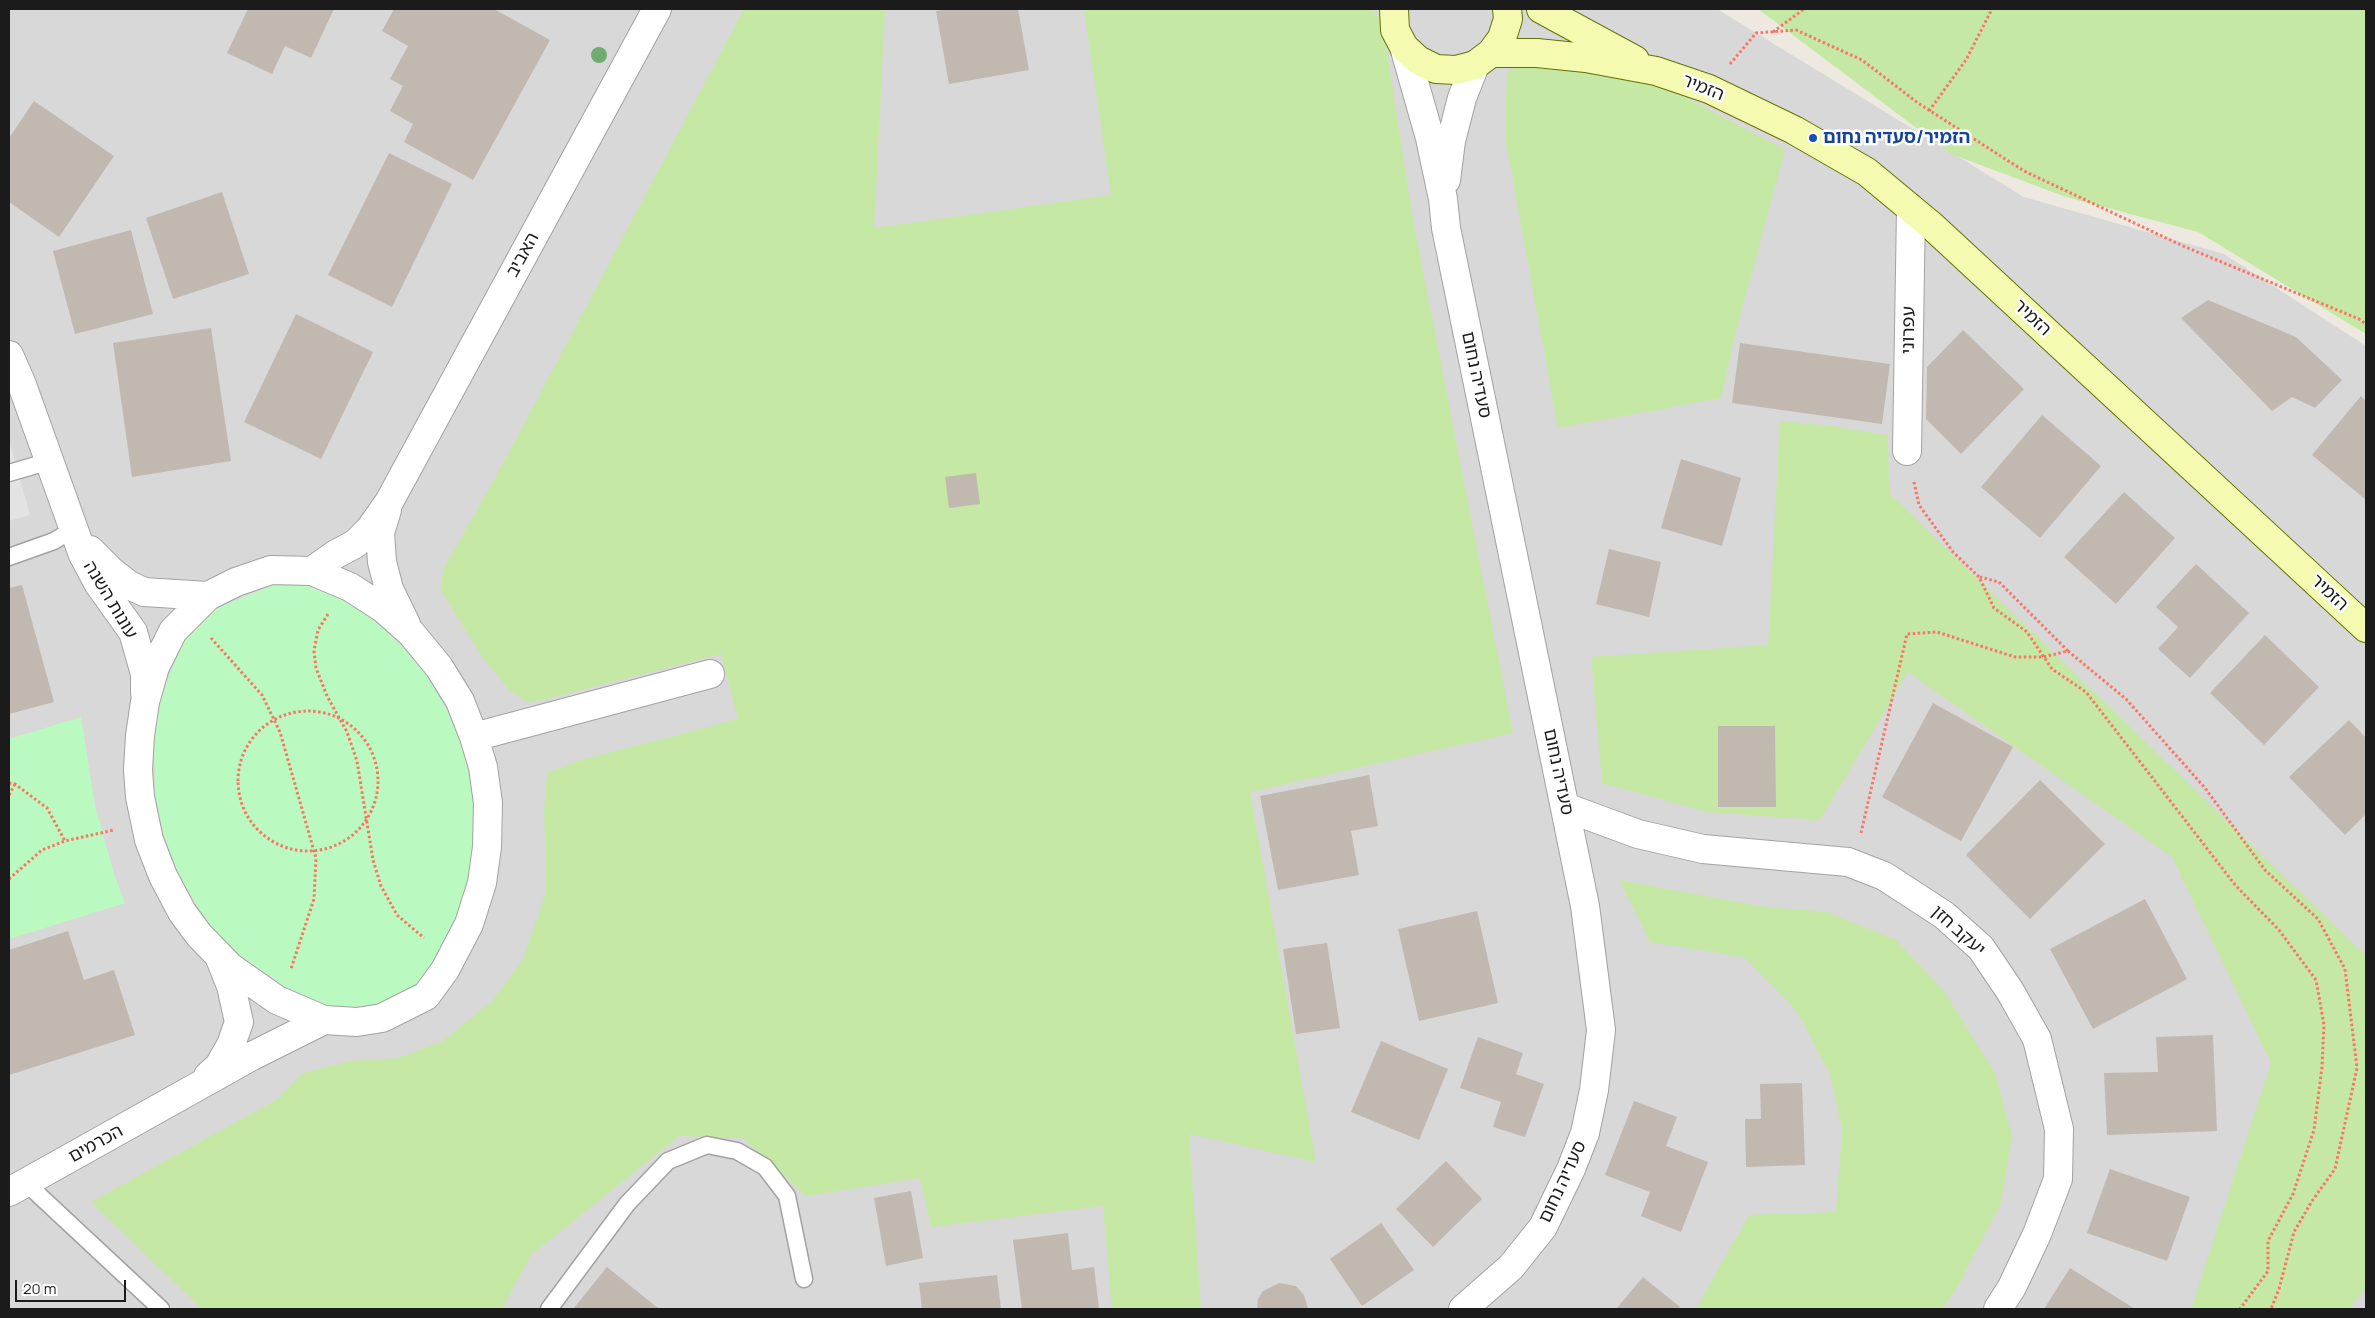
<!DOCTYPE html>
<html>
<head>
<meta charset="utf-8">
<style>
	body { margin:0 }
	#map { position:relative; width:2375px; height:1318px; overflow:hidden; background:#ede9e0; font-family:Manrope,sans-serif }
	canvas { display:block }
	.frame { position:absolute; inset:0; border:10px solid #1b1b1b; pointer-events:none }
	.scale { position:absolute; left:15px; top:1280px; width:111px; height:22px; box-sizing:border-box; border:2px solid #1b1b1b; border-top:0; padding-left:6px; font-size:15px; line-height:18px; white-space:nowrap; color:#1b1b1b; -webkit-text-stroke:4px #fff; paint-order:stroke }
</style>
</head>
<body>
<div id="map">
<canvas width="2375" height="1318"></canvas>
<div class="frame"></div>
<div class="scale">20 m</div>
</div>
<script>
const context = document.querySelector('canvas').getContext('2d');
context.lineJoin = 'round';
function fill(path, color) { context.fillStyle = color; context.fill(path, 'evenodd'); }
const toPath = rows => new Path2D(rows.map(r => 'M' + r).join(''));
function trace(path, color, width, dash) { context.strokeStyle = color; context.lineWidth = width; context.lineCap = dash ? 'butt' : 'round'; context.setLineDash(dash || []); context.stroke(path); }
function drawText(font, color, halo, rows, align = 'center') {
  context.font = font + ' Manrope,"Noto Sans Hebrew",sans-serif'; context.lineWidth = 5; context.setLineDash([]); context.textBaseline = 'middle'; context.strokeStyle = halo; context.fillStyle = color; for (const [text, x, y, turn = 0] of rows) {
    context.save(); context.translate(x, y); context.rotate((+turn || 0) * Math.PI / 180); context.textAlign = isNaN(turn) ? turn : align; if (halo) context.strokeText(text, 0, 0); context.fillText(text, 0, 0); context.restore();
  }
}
const residential = toPath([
	[9,9,1717,9,2024,197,2224,254,2366,346,2366,1309,9,1309]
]);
const grass = toPath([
	[744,9,885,9,874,228,1111,195,1084,9,1371,9,1382,20,1413,220,1513,733,1250,792,1316,1162,1189,1134,1201,1309,1112,1309,1103,1206,931,1227,920,1178,806,1196,743,1138,679,1136,531,1255,503,1307,498,1309,202,1309,91,1202,278,1099,301,1074,348,1061,398,1058,443,1041,493,1000,523,959,546,892,544,810,547,773,581,760,738,719,721,654,530,703,510,691,481,655,440,589,444,568,501,467],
	[1758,9,2366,9,2366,334,2198,232,2066,197,1951,154],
	[1520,64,1655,81,1785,150,1735,335,1721,398,1558,428,1505,137,1507,72],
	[1780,421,1833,426,1888,435,1889,493,2366,956,2366,1288,2349,1309,2191,1309,2271,1063,2172,857,1908,672,1820,820,1708,812,1602,783,1591,657,1768,645],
	[1619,880,1759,906,1827,912,1896,940,1944,991,1995,1073,2012,1136,2001,1203,1955,1291,1941,1309,1696,1308,1749,1215,1836,1212,1842,1129,1830,1074,1796,1010,1744,957,1650,942]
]);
const park = toPath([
	[273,585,309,586,344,600,375,621,400,644,427,676,446,708,460,741,468,770,473,804,473,845,467,880,455,919,433,962,417,984,377,1004,356,1007,328,1006,284,986,240,955,210,925,195,903,177,870,164,835,155,795,154,738,159,706,170,673,185,640,217,608],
	[81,717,95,806,115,877,125,903,9,939,9,739]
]);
const parking = toPath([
	[9,440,30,515,9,521]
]);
const building = toPath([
	[248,9,334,9,311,58,285,46,272,74,227,53],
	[394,9,494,9,550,40,473,180,404,142,413,124,390,111,403,86,390,79,408,46,382,31],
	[948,9,1018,9,1029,70,949,84,936,11],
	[34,101,114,156,59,237,9,202,9,138],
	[389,153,452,184,392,307,328,275],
	[222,192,249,274,173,299,146,218],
	[131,230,153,314,75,334,53,251],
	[2208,300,2296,337,2342,380,2315,408,2292,397,2272,411,2181,318],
	[296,314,373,352,321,459,244,422],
	[211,328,231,461,132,477,113,343],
	[1963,330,2024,389,1961,454,1926,419,1927,367],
	[1740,343,1890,364,1882,424,1732,403],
	[2361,396,2366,401,2366,500,2312,455],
	[2042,415,2101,466,2040,538,1981,487],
	[1681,459,1741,478,1722,546,1661,528],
	[976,473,980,504,949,508,945,477],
	[2124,492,2175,538,2116,604,2064,557],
	[1609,549,1661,562,1649,617,1596,604],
	[2196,564,2249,613,2190,678,2158,649,2178,627,2156,607],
	[22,585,54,702,9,714,9,588],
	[2265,635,2319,687,2264,745,2210,693],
	[1933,703,2013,747,1961,841,1882,797],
	[2349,720,2366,738,2366,814,2345,835,2289,777],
	[1718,726,1775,726,1776,807,1718,807],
	[1369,775,1378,826,1351,831,1359,875,1278,890,1260,796],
	[2040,780,2105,844,2030,919,1966,855],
	[2145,899,2187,979,2093,1029,2050,949],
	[1477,911,1498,1003,1419,1021,1398,929],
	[68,931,84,980,114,970,135,1035,9,1075,9,950],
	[1327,943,1340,1028,1296,1034,1283,949],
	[2213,1035,2217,1131,2107,1135,2104,1073,2158,1072,2156,1037],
	[1478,1037,1523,1053,1516,1074,1544,1084,1525,1137,1493,1127,1501,1102,1460,1088],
	[1381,1041,1448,1069,1419,1140,1351,1112],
	[1802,1083,1805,1165,1746,1167,1745,1119,1761,1119,1760,1084],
	[1634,1101,1677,1117,1666,1146,1708,1162,1681,1232,1641,1216,1650,1192,1605,1175],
	[1446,1161,1482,1199,1433,1247,1396,1209],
	[2110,1169,2190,1197,2167,1261,2087,1233],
	[911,1191,923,1258,886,1266,874,1198],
	[1381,1223,1414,1270,1362,1306,1330,1259],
	[1068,1233,1072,1270,1094,1267,1099,1309,1022,1309,1013,1240],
	[607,1267,659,1309,573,1309],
	[2070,1268,2135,1309,2044,1309],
	[997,1275,1001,1309,922,1309,919,1283],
	[1643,1277,1680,1307,1678,1309,1616,1309],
	[1279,1283,1296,1286,1304,1295,1308,1309,1257,1309,1258,1299,1263,1291]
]);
const path = toPath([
	[1773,32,1804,9],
	[1730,64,1756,33,1796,30,1862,60,1918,103,2024,171,2183,246,2359,319,2366,324],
	[1929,111,1966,60,1992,9],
	[1914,482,1919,505,1953,552,1979,577,1994,608,2027,632,2052,669,2086,692,2236,886,2279,930,2316,980,2324,1025,2322,1067,2314,1130,2293,1194,2268,1241,2268,1271,2240,1309],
	[328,614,318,630,314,651,316,668,327,696,347,732,357,761,373,860,381,886,397,915,424,938],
	[211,638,262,695,280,732,316,858,314,899,291,969],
	[2068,651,2126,699,2205,788,2265,870,2318,919,2345,969,2357,1068,2335,1169,2312,1201,2294,1232,2279,1289,2271,1309],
	'238 781a70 70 0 1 1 140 0a70 70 0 1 1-140 0Z',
	[9,783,15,784,47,808,65,841],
	[9,795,15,784],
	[1861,833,1907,634,1937,632,2015,657,2043,657,2068,651,1999,582,1980,577],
	[9,879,42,850,65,841,114,830]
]);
const lane = toPath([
	[9,473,50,461],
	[9,557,54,541,75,528],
	[26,1183,161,1309],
	[549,1309,627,1204,668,1161,707,1145,737,1151,765,1167,787,1196,804,1279]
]);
const street = toPath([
	[1404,47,1430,138,1443,199,1446,228,1585,906,1601,1030,1594,1090,1585,1133,1571,1169,1543,1227,1511,1267,1463,1309],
	[1446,180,1451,141,1462,98,1475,65],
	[9,355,21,382,83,555,98,583,133,632,145,674,145,693],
	[1907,451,1911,209],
	[387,510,380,533,382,562,389,589,406,624],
	[90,550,111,571,129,585,144,592,208,596],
	[271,570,312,571,350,587,384,609,411,633,439,667,460,701,474,737,483,767,488,803,487,847,482,883,469,924,445,970,426,996,382,1018,357,1022,324,1020,277,1000,230,967,199,935,182,912,163,876,149,840,140,797,138,770,140,736,145,702,155,667,173,631,208,596,236,582,271,570],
	[312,571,336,554,355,544,370,529,389,502,657,9],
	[474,737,710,674],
	[1565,807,1638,834,1703,849,1848,862,1884,876,1944,915,1981,948,2010,991,2037,1039,2059,1129,2058,1179,2037,1234,2012,1287,1998,1309],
	[208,1076,219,1066,231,1045,239,1022,231,986,219,956],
	[9,1192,252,1056,324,1020]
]);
const secondary = toPath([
	[1394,9,1395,30,1404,47,1418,60,1436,69,1456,70,1475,65,1491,53,1502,38,1508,19,1507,9],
	[1541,9,1635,60],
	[1491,53,1537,53,1586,58,1656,71,1709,89,1794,130,1867,172,1932,226,2366,628]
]);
const trees = [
	[599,55]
];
const markers = [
	[1813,138,5,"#1a4fb4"]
];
const streetNames = [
	["הזמיר",1703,88,22],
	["האביב",523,255,-61],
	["הזמיר",2032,318,43],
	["עפרוני",1909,330,-89],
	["סעדיה נחום",1476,375,78],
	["הזמיר",2329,593,43],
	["עונות השנה",110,600,59],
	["סעדיה נחום",1558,772,78],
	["יעקב חזן",1958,931,42],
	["הכרמים",96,1144,-29],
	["סעדיה נחום",1563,1182,-65]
];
const transitNames = [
	["הזמיר/סעדיה נחום",1823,138]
];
fill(residential, '#d9d8d8');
fill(grass, '#c5e9a4');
fill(park, '#bafac0');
fill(parking, '#e3e3e3');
fill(building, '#c1b8b0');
trace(lane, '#a2a2a2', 19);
trace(street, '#a2a2a2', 30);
trace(secondary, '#647103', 30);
trace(path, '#fb7463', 3, [2.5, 2.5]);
trace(lane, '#fff', 16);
trace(street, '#fff', 28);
trace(secondary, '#f5fab1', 28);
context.fillStyle = '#70ab70';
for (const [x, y] of trees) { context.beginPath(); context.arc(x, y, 8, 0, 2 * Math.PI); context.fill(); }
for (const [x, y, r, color] of markers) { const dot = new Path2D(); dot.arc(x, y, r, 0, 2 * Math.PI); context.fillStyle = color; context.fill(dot); trace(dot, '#fff', 2); }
drawText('18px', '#1b1b1b', '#fff', streetNames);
drawText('bold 18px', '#164399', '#fff', transitNames, 'left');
</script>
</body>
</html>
